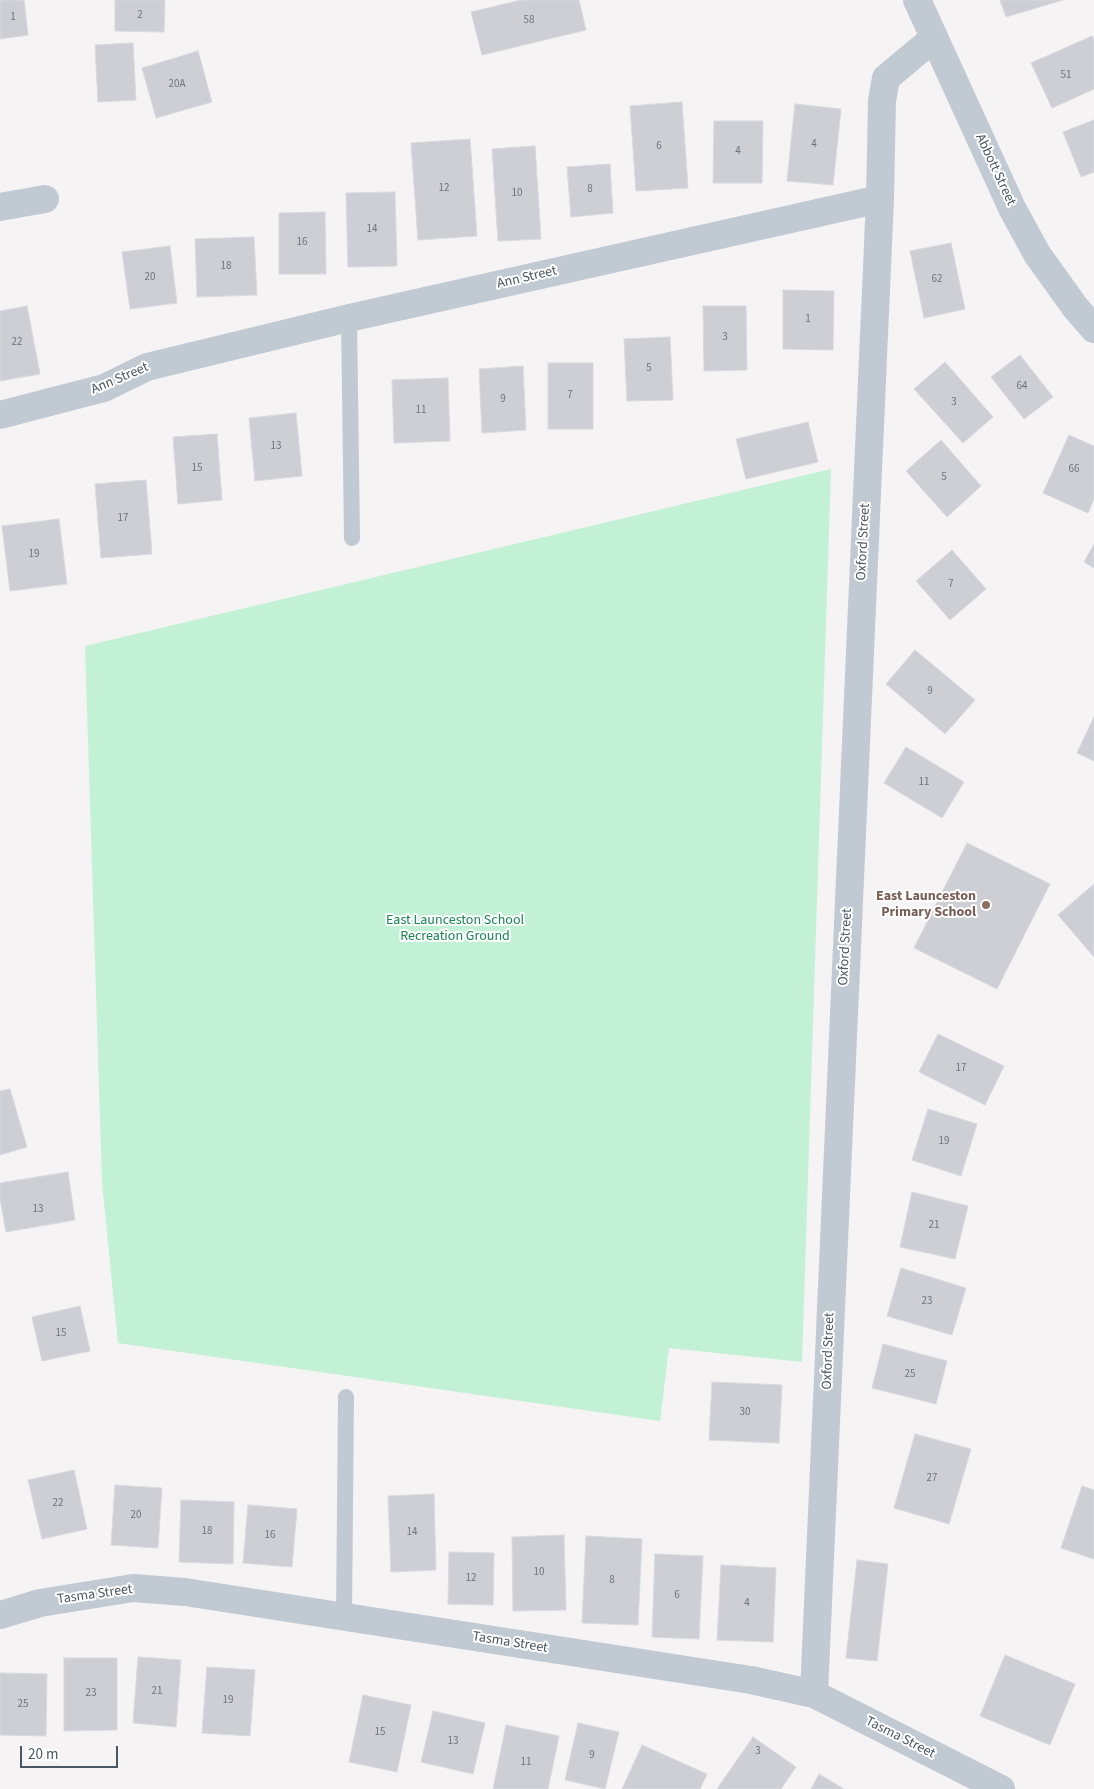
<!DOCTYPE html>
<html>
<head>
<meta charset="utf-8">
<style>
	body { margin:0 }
	#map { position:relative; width:1094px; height:1789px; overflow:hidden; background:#f5f3f3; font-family:"Source Sans 3",sans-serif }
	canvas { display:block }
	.scale { position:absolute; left:20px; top:1746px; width:98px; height:22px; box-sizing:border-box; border:2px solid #4a5661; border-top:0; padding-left:6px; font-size:15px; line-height:18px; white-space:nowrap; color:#4a5661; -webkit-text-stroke:4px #fff; paint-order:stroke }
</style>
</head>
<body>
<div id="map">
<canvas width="1094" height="1789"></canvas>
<div class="scale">20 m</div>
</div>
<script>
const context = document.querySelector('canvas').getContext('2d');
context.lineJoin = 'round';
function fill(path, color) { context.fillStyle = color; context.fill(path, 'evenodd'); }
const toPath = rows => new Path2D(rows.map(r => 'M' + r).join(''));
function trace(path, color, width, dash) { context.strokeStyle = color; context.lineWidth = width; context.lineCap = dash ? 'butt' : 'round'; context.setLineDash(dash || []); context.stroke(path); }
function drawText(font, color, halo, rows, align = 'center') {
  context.font = font + ' "Source Sans 3",sans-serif'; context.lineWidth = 4; context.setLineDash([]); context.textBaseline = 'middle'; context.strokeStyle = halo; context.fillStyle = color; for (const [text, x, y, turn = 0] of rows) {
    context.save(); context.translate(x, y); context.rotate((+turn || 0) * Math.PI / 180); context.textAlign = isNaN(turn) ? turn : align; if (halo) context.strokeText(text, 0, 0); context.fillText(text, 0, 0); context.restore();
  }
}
const green = toPath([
	[831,469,802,1362,669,1348,660,1421,118,1343,102,1182,85,646]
]);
const building = toPath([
	[0,0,24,0,28,35,0,39,0,0],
	[115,0,165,0,164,32,115,31,115,0],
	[521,0,579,0,586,30,482,55,471,12,521,0],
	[1000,0,1063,0,1006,17,1000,0],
	[1092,36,1094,40,1094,89,1052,108,1031,63,1092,36],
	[133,43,136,100,98,102,95,45,133,43],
	[198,51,212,102,156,118,142,68,198,51],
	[682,102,688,188,636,191,630,106,682,102],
	[795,104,841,109,833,185,787,181,795,104],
	[1094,120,1094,172,1081,177,1063,132,1094,120],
	[714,121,763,121,762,183,713,183,714,121],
	[470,139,477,236,418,240,411,143,470,139],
	[535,146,541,239,498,241,492,149,535,146],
	[610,164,613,213,571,217,567,167,610,164],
	[395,192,397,266,348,267,346,193,395,192],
	[325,212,326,274,279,274,279,213,325,212],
	[254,237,257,295,197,297,195,239,254,237],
	[951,243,965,309,924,318,910,251,951,243],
	[170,246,177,303,130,309,122,252,170,246],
	[783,290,834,291,833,350,783,349,783,290],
	[27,306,40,374,0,381,0,311,27,306],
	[703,306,746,306,747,370,704,371,703,306],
	[670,337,673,400,627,401,624,339,670,337],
	[1020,355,1053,397,1024,419,991,377,1020,355],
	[945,362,993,417,963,443,914,389,945,362],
	[548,363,593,363,593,429,548,429,548,363],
	[523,366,526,430,482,433,479,369,523,366],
	[448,378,450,441,394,443,392,380,448,378],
	[296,413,302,476,255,481,249,418,296,413],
	[808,422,818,462,746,479,736,439,808,422],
	[217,434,222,500,178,504,173,437,217,434],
	[1069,435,1094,446,1094,499,1088,513,1043,493,1069,435],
	[941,440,981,486,947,517,906,471,941,440],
	[146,480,152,554,101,558,95,484,146,480],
	[59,519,67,584,10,591,2,526,59,519],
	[1094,544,1094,568,1084,562,1094,544],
	[952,550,986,589,950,620,916,581,952,550],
	[915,650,975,700,945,734,886,684,915,650],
	[1094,717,1094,761,1077,753,1094,717],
	[906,747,964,782,942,818,884,783,906,747],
	[967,843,1050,884,997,989,914,948,967,843],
	[1094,884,1094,957,1058,915,1094,884],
	[938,1034,1004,1066,985,1105,919,1072,938,1034],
	[10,1089,27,1147,0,1155,0,1091,10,1089],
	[928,1109,977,1124,961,1176,912,1160,928,1109],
	[68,1172,75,1220,6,1232,0,1199,0,1183,68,1172],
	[912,1192,968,1206,955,1259,900,1247,912,1192],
	[901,1268,966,1288,952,1335,887,1316,901,1268],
	[80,1306,90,1351,42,1361,32,1317,80,1306],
	[883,1344,947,1361,936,1404,872,1388,883,1344],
	[712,1382,782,1385,779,1443,709,1440,712,1382],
	[915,1434,971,1449,949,1524,894,1508,915,1434],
	[74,1470,87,1529,42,1539,28,1480,74,1470],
	[115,1485,162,1488,158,1548,111,1545,115,1485],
	[1082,1486,1094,1490,1094,1559,1061,1548,1082,1486],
	[434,1494,436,1570,391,1572,388,1496,434,1494],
	[181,1500,234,1502,233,1564,179,1562,181,1500],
	[248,1505,297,1509,292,1567,243,1563,248,1505],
	[564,1535,566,1610,513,1611,512,1537,564,1535],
	[586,1536,642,1539,638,1625,582,1623,586,1536],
	[449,1552,494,1553,493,1605,448,1604,449,1552],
	[655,1554,703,1556,699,1639,652,1637,655,1554],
	[857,1560,888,1564,877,1661,846,1658,857,1560],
	[721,1565,776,1568,773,1642,717,1640,721,1565],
	[1005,1655,1075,1684,1050,1745,980,1716,1005,1655],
	[138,1657,181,1660,176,1727,133,1723,138,1657],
	[64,1658,117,1658,117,1730,64,1731,64,1658],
	[207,1667,255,1670,250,1736,202,1733,207,1667],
	[0,1673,47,1674,46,1736,0,1735,0,1673],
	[363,1695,411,1705,397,1772,349,1762,363,1695],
	[433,1711,485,1723,473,1774,421,1762,433,1711],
	[578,1723,619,1732,605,1789,565,1780,578,1723],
	[506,1725,559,1736,548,1789,493,1789,506,1725],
	[753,1737,796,1767,781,1789,717,1789,753,1737],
	[642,1745,707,1774,700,1789,622,1789,642,1745],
	[819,1774,844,1789,811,1789,819,1774]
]);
const service = toPath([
	[349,318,352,538],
	[344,1618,346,1397]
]);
const minor = toPath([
	[917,0,1012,208,1037,254,1075,307,1094,329],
	[0,207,45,199],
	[0,415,104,388,147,367,349,318,880,199],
	[0,1615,40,1603,133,1588,185,1592,751,1680,814,1694,1001,1789],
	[814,1694,880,199,882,101,886,78,934,38]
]);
const markers = [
	[986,905,5,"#8d6e63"]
];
const numberNames = [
	["2",140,16],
	["1",13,18],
	["58",529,21],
	["51",1066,76],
	["20A",177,85],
	["4",814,145],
	["6",659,147],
	["4",738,152],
	["12",444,189],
	["8",590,190],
	["10",517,194],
	["14",372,230],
	["16",302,243],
	["18",226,267],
	["20",150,278],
	["62",937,280],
	["1",808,320],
	["3",725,338],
	["22",17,343],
	["5",649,369],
	["64",1022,387],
	["7",570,396],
	["9",503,400],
	["3",954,403],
	["11",421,411],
	["13",276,447],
	["15",197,469],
	["66",1074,470],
	["5",944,478],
	["17",123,519],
	["19",34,555],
	["7",951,585],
	["9",930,692],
	["11",924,783],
	["17",961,1069],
	["19",944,1142],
	["13",38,1210],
	["21",934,1226],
	["23",927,1302],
	["15",61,1334],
	["25",910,1375],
	["30",745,1413],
	["27",932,1479],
	["22",58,1504],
	["20",136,1516],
	["18",207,1532],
	["14",412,1533],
	["16",270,1536],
	["10",539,1573],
	["12",471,1579],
	["8",612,1581],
	["6",677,1596],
	["4",747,1604],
	["21",157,1692],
	["23",91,1694],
	["19",228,1701],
	["25",23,1705],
	["15",380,1733],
	["13",453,1742],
	["3",758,1752],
	["9",592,1756],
	["11",526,1763]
];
const streetNames = [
	["Abbott Street",995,170,65],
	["Ann Street",527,278,-13],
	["Ann Street",120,379,-23],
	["Oxford Street",864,542,-87],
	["Oxford Street",846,947,-87],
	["Oxford Street",829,1351,-88],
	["Tasma Street",95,1595,-8],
	["Tasma Street",510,1643,9],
	["Tasma Street",900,1738,27]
];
const educationNames = [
	["East Launceston",976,897],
	["Primary School",976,913]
];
const parkNames = [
	["East Launceston School",455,921],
	["Recreation Ground",455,937]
];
fill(green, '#c3f1d5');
fill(building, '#cdcfd5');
trace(building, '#d7d9de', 1);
trace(service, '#c1cad2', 16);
trace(minor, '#c1cad2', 28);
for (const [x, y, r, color] of markers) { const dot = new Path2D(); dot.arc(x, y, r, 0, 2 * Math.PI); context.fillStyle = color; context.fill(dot); trace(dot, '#fff', 2); }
drawText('11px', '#6b747e', null, numberNames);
drawText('14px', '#4a5661', '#fff', streetNames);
drawText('bold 14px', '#785e54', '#fff', educationNames, 'right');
drawText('14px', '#17864f', '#fff', parkNames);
</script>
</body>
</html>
